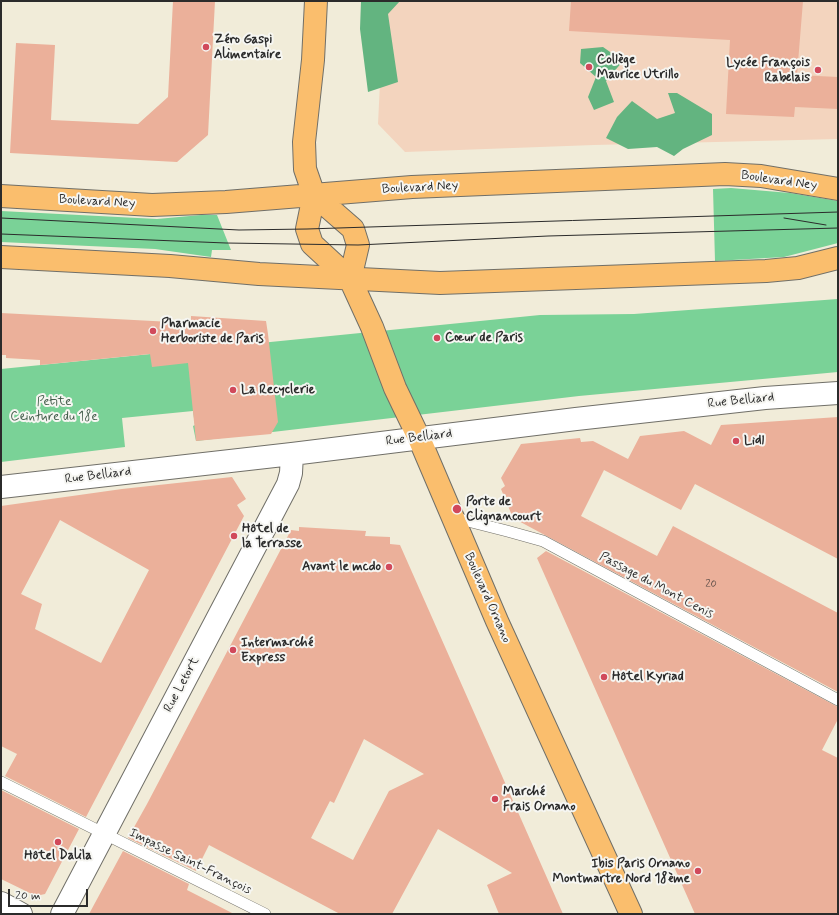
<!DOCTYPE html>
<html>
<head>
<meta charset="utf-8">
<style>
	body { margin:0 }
	#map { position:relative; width:839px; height:915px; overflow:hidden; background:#f1ecd9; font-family:Mynerve,sans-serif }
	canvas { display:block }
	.frame { position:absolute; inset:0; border:2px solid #2b2b2b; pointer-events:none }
	.scale { position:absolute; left:8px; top:889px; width:80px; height:18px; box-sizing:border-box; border:2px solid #2b2b2b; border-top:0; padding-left:5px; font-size:12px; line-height:14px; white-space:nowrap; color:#2b2b2b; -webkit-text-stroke:3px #f6f6f2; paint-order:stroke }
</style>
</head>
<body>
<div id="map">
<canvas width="839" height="915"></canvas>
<div class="frame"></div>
<div class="scale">20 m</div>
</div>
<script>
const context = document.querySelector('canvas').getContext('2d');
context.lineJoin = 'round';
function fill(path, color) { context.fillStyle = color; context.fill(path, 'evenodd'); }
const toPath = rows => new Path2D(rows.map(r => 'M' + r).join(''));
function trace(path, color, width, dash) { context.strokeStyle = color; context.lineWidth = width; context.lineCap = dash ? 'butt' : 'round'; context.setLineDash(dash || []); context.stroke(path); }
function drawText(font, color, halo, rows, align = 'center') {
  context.font = font + ' Mynerve,sans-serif'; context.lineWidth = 4; context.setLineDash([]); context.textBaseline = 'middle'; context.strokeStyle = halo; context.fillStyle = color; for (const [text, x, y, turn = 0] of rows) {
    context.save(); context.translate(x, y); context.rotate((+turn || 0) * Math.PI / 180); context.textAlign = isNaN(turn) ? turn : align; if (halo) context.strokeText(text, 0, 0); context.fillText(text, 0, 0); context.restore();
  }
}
const built = toPath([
	[384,1,838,1,838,139,594,145,405,152,378,124]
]);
const green = toPath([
	[731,188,790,193,838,201,838,243,784,257,715,261,713,189],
	[1,211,157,219,201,215,217,215,231,250,212,250,211,257,155,249,1,242],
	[838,299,838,372,579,396,196,441,193,426,195,425,193,411,122,418,125,447,1,462,1,369,540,315,634,314]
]);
const forest = toPath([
	[361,1,400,1,388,14,398,82,368,92,360,29],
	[603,47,623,61,606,81,614,102,594,110,588,97,596,77,580,63,581,49],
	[668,93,677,93,712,114,712,135,683,149,674,156,657,147,628,149,606,138,617,117,632,101,657,119,675,113]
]);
const building = toPath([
	[173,1,215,1,208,135,177,162,10,153,16,43,55,45,51,120,138,124,168,97],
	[571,1,803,1,797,75,838,77,838,109,795,107,794,117,726,114,730,40,569,31],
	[1,313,191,323,191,316,266,321,268,334,278,422,271,434,196,441,188,363,152,367,150,354,40,365,40,360,6,358,6,355,1,355],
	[838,417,838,559,695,484,681,510,604,470,581,516,657,556,673,526,838,613,838,692,513,518,501,489,505,486,501,478,521,444,580,438,581,442,593,441,628,459,640,436,684,431,711,445,721,425],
	[232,477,246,499,237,505,244,516,86,817,5,776,17,754,1,746,1,506,122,489],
	[60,520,149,570,101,663,35,629,42,604,21,594],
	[299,527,366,531,365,536,390,537,390,544,400,545,563,914,499,914,487,885,512,873,438,829,392,914,340,914,209,845,196,871,128,838,147,804,291,530,299,531],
	[364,739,424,774,389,791,353,860,311,838,330,801,334,803],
	[546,551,838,707,838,719,822,750,838,758,838,914,695,914,537,558],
	[1,790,79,829,45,894,36,896,1,879],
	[123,851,189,884,187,890,234,914,89,914]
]);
const service = toPath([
	[452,517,507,531,543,541,838,700],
	[1,782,265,914]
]);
const minor = toPath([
	[1,487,292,454,576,419,765,398,838,393],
	[1,903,21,914],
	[62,914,288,484,291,473,292,454]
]);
const primary = toPath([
	[316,1,313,60,304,142,305,169,314,195,307,229,312,244,350,279,372,327,395,388,419,438,497,621,631,914],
	[314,195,353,229,358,245,350,279],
	[1,196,152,205,226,202,412,187,725,174,761,176,838,189],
	[1,257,170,266,259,274,440,283,766,271,798,268,838,258]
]);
const tram = toPath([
	[1,218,239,230,307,229,838,212],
	[784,218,826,225],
	[1,234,226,243,358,245,548,236,838,228]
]);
const markers = [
	[206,47,4,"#d1495b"],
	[589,67,4,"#d1495b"],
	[818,70,4,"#d1495b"],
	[153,331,4,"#d1495b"],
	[437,338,4,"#d1495b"],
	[233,390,4,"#d1495b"],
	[736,441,4,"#d1495b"],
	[457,509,5,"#d1495b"],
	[234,536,4,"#d1495b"],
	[389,567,4,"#d1495b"],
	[233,650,4,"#d1495b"],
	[604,677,4,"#d1495b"],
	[495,799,4,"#d1495b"],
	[58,842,4,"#d1495b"],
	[698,871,4,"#d1495b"]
];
const numberNames = [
	["20",711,585]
];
const poiNames = [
	["Zéro Gaspi",214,40],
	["Alimentaire",214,55],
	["Collège",597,60],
	["Maurice Utrillo",597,75],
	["Lycée François",810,63,"right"],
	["Rabelais",810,78,"right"],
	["Pharmacie",161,324],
	["Herboriste de Paris",161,339],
	["Cœur de Paris",445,338],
	["La Recyclerie",241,390],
	["Lidl",744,441],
	["Porte de",466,502],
	["Clignancourt",466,517],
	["Hôtel de",242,529],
	["la Terrasse",242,544],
	["Avant le mcdo",381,567,"right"],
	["Intermarché",241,643],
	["Express",241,658],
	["Hôtel Kyriad",612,677],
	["Marché",503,792],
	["Frais Ornano",503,807],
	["Hôtel Dalila",58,856,"center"],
	["Ibis Paris Ornano",690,864,"right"],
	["Montmartre Nord 18ème",690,879,"right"]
];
const streetNames = [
	["Boulevard Ney",779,181,8],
	["Boulevard Ney",420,188,-3],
	["Boulevard Ney",97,202,3],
	["Rue Belliard",741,401,-6],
	["Rue Belliard",419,438,-7],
	["Rue Belliard",98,476,-7],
	["Passage du Mont Cenis",656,586,28],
	["Boulevard Ornano",487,598,66],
	["Rue Letort",182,685,-62],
	["Impasse Saint-François",190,862,26]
];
const parkNames = [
	["Petite",54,402],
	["Ceinture du 18e",54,417]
];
fill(built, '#f3d4be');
fill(green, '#7ad297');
fill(forest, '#63b480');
fill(building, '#ebb09a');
trace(service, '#706f68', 12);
trace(minor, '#706f68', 24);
trace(primary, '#706f68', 24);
trace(service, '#fff', 11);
trace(minor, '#fff', 22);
trace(primary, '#fabe6d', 22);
trace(tram, '#2b2b2b', 1);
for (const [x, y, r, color] of markers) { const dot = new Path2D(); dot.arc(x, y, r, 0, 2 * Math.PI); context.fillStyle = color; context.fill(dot); trace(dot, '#f6f6f2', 1.5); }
drawText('11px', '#5b4c47', null, numberNames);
drawText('bold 13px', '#2b2b2b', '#f6f6f2', poiNames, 'left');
drawText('13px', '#2b2b2b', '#f6f6f2', streetNames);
drawText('13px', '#435d4b', '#f6f6f2', parkNames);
</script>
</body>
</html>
